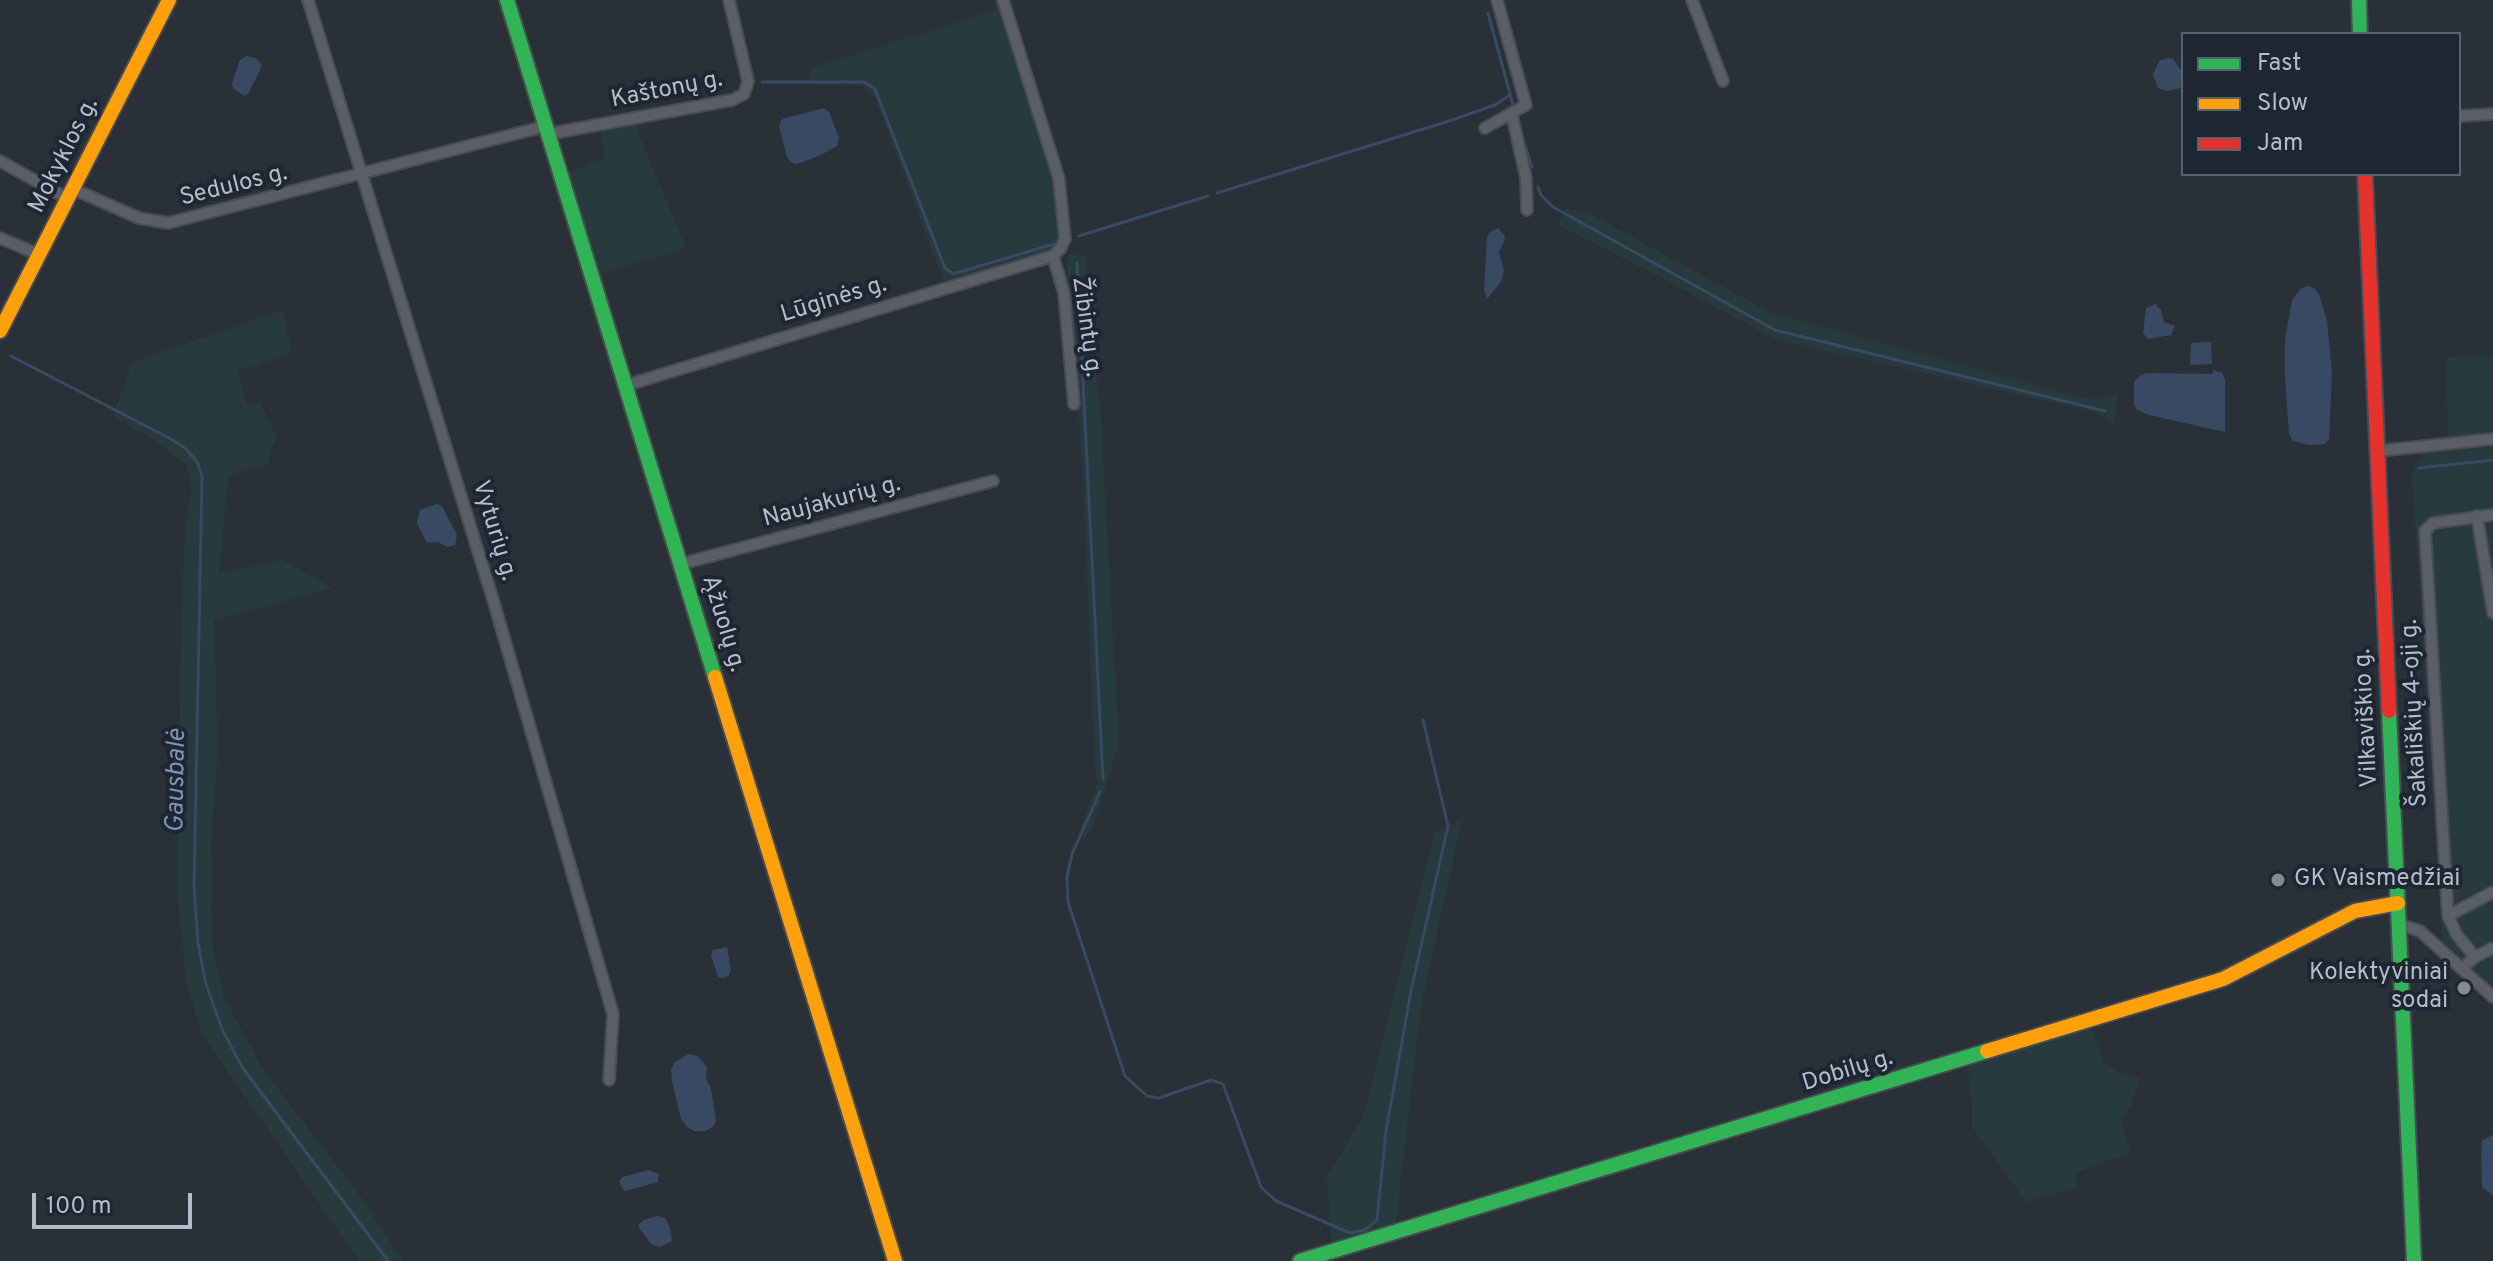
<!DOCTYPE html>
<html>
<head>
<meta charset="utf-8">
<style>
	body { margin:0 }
	#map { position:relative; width:2493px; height:1261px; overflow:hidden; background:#2a3038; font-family:Overpass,sans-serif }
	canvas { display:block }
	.legend { position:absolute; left:2181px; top:32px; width:280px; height:144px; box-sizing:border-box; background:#1d2633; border:2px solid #59626f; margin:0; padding:10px 14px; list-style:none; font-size:24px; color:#b4bcc9 }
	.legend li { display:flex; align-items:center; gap:16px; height:40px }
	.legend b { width:40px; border:2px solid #59626f }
	.scale { position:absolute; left:32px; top:1193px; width:160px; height:36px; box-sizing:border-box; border:4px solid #b4bcc9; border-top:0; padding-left:10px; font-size:24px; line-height:28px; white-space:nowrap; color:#b4bcc9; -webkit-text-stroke:6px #1d2633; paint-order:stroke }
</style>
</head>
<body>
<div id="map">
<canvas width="2493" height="1261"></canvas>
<ul class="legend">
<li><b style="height:10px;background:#30b455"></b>Fast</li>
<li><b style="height:10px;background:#ff9f0a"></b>Slow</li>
<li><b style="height:10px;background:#e5322d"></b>Jam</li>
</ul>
<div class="scale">100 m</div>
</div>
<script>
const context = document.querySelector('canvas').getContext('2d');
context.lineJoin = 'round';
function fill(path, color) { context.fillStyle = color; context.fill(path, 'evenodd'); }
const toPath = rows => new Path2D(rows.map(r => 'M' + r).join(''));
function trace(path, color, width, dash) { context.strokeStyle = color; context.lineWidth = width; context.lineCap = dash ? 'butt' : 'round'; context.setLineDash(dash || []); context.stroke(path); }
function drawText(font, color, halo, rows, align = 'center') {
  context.font = font + ' Overpass,sans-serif'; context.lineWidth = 8; context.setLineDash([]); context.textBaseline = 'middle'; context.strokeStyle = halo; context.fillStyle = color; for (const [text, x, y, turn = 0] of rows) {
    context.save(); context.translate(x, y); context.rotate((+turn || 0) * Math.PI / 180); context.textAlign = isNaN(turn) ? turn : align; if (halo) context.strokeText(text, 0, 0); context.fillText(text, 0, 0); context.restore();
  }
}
const green = toPath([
	[994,0,1003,0,1059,179,1060,249,946,288,875,98,862,86,809,85,812,68,996,10],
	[635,125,686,248,601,273,567,173,605,158,601,131],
	[1565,208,1591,214,1771,313,2083,398,2098,399,2118,395,2113,426,2106,417,2090,411,1774,339,1660,277,1558,225],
	[1079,254,1085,257,1087,268,1101,423,1119,744,1092,829,1084,840,1078,833,1098,783,1095,773,1083,474,1067,263,1069,255],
	[282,310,292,353,237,371,247,404,261,404,277,438,269,453,269,464,228,476,219,573,282,560,333,588,214,620,218,750,211,840,212,944,223,995,262,1068,361,1197,403,1261,359,1261,201,1033,186,980,177,886,182,589,186,520,192,487,186,464,158,443,113,416,132,362],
	[2493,355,2493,990,2442,940,2412,475,2423,453,2448,440,2446,357],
	[1462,819,1421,1005,1395,1233,1332,1252,1327,1177,1363,1117,1435,833],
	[2089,1021,2104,1062,2121,1074,2140,1078,2131,1105,2121,1120,2130,1152,2075,1173,2078,1187,2026,1202,1972,1127,1972,1105,1967,1059]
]);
const water = toPath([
	[246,56,256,58,262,66,248,94,244,96,233,88,232,83,240,60],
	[2168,58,2173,59,2183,73,2183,83,2180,88,2168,91,2158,88,2153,75,2159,61],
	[824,108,829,112,839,138,837,146,821,155,797,164,791,162,787,157,779,126,782,119],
	[1498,228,1504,235,1505,240,1499,252,1504,271,1501,282,1487,299,1484,289,1487,238,1489,233],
	[2307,286,2314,288,2319,294,2327,321,2332,373,2329,439,2325,444,2309,445,2293,441,2289,434,2285,378,2285,340,2292,300,2300,289],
	[2155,304,2161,310,2164,322,2175,326,2171,335,2148,339,2143,333,2146,308],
	[2211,342,2212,364,2190,365,2191,343],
	[2213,370,2222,373,2225,379,2225,432,2149,415,2137,410,2134,404,2134,382,2140,376,2146,373,2213,374],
	[437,504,442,506,457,535,455,545,448,547,437,542,427,543,417,523,420,510],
	[727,947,731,970,729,975,723,978,718,977,711,955,713,950],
	[688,1054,697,1056,707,1067,706,1079,711,1089,716,1121,713,1127,705,1131,694,1131,687,1127,681,1119,672,1081,671,1069,675,1062],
	[2493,1135,2493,1196,2482,1187,2481,1157,2482,1140],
	[648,1170,659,1174,658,1182,625,1191,622,1188,619,1181,622,1177],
	[657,1216,665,1218,670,1228,672,1241,660,1247,652,1245,639,1228,639,1224,644,1220]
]);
const stream = toPath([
	[1488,13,1513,105],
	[762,82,864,82,875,89,945,268,953,274,1054,244],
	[1520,130,1532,167],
	[1538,187,1541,195,1553,207,1775,330,2105,411],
	[1217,193,1449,121,1495,105,1510,95],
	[1079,236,1208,196],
	[1077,263,1103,779],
	[11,356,171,439,186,449,197,462,202,476,194,887,198,942,205,981,222,1029,242,1067,388,1261],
	[2419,468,2493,460],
	[1100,792,1072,854,1067,877,1068,902,1125,1076,1147,1096,1159,1098,1211,1080,1223,1084,1261,1187,1276,1201,1350,1233,1365,1230,1377,1220,1386,1131,1411,991,1448,826,1423,720]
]);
const street = toPath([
	[308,0,494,603,613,1014,609,1080],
	[1003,0,1059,179,1065,239,1060,249,1053,256],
	[1692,0,1723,81],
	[1512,115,1526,178,1527,210],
	[2459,116,2493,114],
	[1485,128,1526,105,1497,0],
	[548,134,732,100,744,94,748,81,729,0],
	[0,161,68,199],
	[73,189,139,218,168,223,546,126],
	[0,238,40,255],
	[1053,256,1064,293,1074,404],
	[627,385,1053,256],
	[2378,451,2493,439],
	[2477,516,2493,613],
	[681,564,993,481],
	[2448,916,2493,892],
	[2399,924,2420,931,2493,997],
	[2475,957,2457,935,2448,916,2425,531,2433,523,2493,515],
	[2462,968,2475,957,2493,948]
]);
const fast = toPath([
	[507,0,715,677],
	[2359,0,2360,34],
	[2389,711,2414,1261],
	[1300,1261,1987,1051]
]);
const slow = toPath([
	[0,331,169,0],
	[715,677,895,1261],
	[1987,1051,2223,979,2355,911,2398,903]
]);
const jam = toPath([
	[2365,174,2389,711]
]);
const markers = [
	[2278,880,8,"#848b96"],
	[2464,988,8,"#848b96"]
];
const streetNames = [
	["Kaštonų g.",667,91,-11],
	["Mokyklos g.",65,156,-63],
	["Sedulos g.",234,187,-14],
	["Lūginės g.",834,301,-17],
	["Žibintų g.",1085,327,82],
	["Naujakurių g.",832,503,-15],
	["Vyturių g.",493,531,73],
	["Ąžuolų g.",722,624,73],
	["Šakališkių 4-oji g.",2416,713,-93],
	["Vilkaviškio g.",2368,718,-93],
	["Dobilų g.",1848,1072,-17]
];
const poiNames = [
	["GK Vaismedžiai",2294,880],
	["Kolektyviniai",2448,974,"right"],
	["sodai",2448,1002,"right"]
];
const waterNames = [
	["Gausbalė",178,781,-89]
];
fill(green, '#273a3e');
fill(water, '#384963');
trace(stream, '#384963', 3);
trace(street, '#484c53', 14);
trace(fast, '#484c53', 18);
trace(slow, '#484c53', 18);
trace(jam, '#484c53', 18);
trace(street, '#5a5e66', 10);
trace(fast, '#30b455', 14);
trace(slow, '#ff9f0a', 14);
trace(jam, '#e5322d', 14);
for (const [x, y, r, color] of markers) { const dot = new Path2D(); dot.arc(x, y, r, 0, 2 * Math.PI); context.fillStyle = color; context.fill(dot); trace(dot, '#1d2633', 3); }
drawText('24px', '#b4bcc9', '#1d2633', streetNames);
drawText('24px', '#b4bcc9', '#1d2633', poiNames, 'left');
drawText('italic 26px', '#7c92b1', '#1d2633', waterNames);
</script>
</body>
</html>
